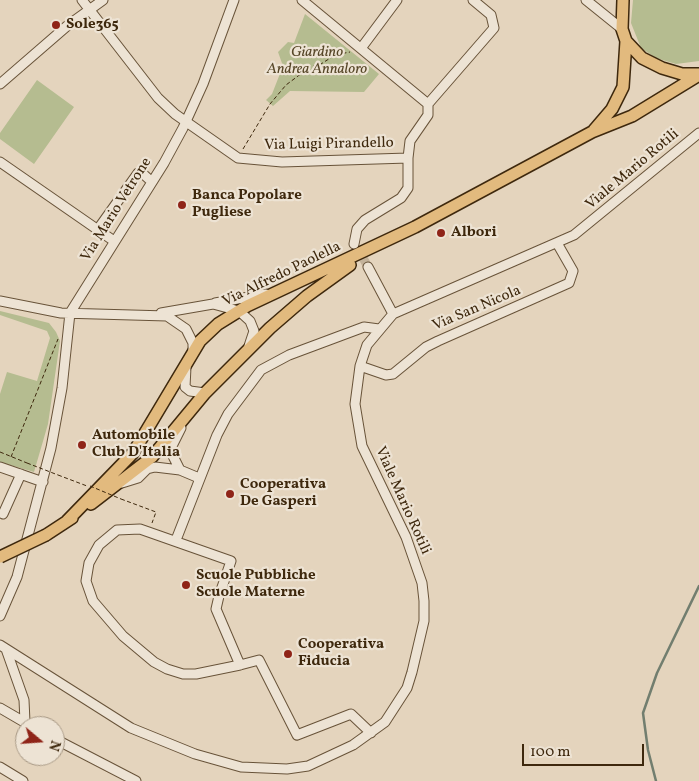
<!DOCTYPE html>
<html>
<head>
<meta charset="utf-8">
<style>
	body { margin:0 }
	#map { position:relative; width:699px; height:781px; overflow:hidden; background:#e4d4bd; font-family:Vollkorn,serif }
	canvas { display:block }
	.north { position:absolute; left:15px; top:716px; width:50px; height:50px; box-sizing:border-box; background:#ede3d4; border:1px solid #a79884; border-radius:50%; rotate:108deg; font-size:14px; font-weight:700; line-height:20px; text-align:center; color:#3e280d }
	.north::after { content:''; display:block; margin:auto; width:18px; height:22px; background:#8f2418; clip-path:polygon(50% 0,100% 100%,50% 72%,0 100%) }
	.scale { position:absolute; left:522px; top:744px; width:122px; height:22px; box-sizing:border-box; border:2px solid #3e280d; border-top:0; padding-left:6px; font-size:15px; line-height:18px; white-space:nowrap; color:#3e280d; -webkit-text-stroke:4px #ede3d4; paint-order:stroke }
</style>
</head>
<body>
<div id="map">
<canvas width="699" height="781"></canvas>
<div class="north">N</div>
<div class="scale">100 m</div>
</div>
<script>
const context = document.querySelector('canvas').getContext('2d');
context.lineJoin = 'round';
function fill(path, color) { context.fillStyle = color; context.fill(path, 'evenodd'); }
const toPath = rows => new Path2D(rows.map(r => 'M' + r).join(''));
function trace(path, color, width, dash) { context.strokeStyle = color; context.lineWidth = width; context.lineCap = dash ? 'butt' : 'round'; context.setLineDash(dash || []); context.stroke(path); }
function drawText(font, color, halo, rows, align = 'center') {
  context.font = font + ' Vollkorn,serif'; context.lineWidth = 4.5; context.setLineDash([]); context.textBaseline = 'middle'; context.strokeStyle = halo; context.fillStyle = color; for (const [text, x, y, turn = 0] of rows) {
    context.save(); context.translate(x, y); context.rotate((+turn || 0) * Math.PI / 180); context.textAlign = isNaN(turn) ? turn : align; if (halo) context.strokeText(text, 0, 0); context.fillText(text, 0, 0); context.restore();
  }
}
const green = toPath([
	[633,0,699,0,699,61,676,64,656,58,641,48,631,23],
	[305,14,379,74,364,92,290,91,273,106,266,100,272,94,283,66,278,52,288,42,294,43],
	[37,80,74,107,34,164,0,139,0,133],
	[0,311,49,323,56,332,60,341,48,424,34,472,0,462,0,394,7,372,37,381,50,338,47,331,0,315]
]);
const stream = toPath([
	[656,781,648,750,643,713,657,673,699,586]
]);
const minorTunnel = toPath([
	[357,247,368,267]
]);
const path = toPath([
	[243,149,270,104,286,85,310,67,321,64,335,55,350,52],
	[0,452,27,463],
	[11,457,58,339],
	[58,475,87,486],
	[121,499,156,512,152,523]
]);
const minor = toPath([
	[82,0,158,98,175,114,238,158,282,162,408,158,410,141,428,115,428,104,494,28,491,15,473,0],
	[302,0,428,104],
	[586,0,622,29],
	[362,47,397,0],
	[0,84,67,26,103,0],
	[0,162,114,241],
	[98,229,138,173,141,172,152,182],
	[354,244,357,229,365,220,401,198,408,188,408,158],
	[368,267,393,314],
	[0,301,61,313,167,316,186,329,193,343,193,353],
	[215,303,266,294],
	[161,313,213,304,239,311,250,321,254,331,249,346],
	[360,366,386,375,393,374,426,347,438,341,569,283,573,271,557,243],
	[186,367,185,387,190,391,205,393],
	[0,467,43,482],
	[180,470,170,450,181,428],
	[122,483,138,478,147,469,155,467,180,470,199,478],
	[3,514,21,474],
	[140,529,231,561,219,596,216,609,240,665,196,674,183,674,167,669,154,662,123,636,93,601,86,581,89,563,99,545,117,530,140,529],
	[176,540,217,435,228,414,261,370,289,355,364,327,379,329],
	[0,616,17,577,51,448,62,388,70,313,164,163,183,128,203,84,234,0],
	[0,645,131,728,195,754,241,767,287,769,308,766,353,745,385,722,407,688,412,672,424,621,424,601,422,583,406,537,362,446,355,404,360,366,367,345,393,314,574,235,699,133],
	[6,649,24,700,25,722],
	[240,665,259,660,297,735,351,714,371,733],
	[0,708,31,726],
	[55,739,136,781],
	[0,767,23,781]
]);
const major = toPath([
	[623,0,622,29,626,41,642,58,662,68,682,74,699,74],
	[594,130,612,109,623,87,626,41],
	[91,504,152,457,205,393,270,328,307,296,350,265],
	[67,521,133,453,200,341,218,324,247,306,415,227,592,132,632,116,699,75],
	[46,535,72,518]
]);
const pathBridge = toPath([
	[27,463,58,475],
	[90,486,121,499]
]);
const majorBridge = toPath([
	[0,557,46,535]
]);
const markers = [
	[56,25,5,"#8f2418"],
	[182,205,5,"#8f2418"],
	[441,233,5,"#8f2418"],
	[82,445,5,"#8f2418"],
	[230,494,5,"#8f2418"],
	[186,585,5,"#8f2418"],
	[288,654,5,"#8f2418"]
];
const poiNames = [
	["Sole365",66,25],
	["Banca Popolare",192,196],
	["Pugliese",192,213],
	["Albori",451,233],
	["Automobile",92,436],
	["Club D'Italia",92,453],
	["Cooperativa",240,485],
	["De Gasperi",240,502],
	["Scuole Pubbliche",196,576],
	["Scuole Materne",196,593],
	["Cooperativa",298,645],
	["Fiducia",298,662]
];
const parkNames = [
	["Giardino",317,53],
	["Andrea Annaloro",317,70]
];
const streetNames = [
	["Via Luigi Pirandello",329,145,-1],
	["Viale Mario Rotili",633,170,-40],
	["Via Mario Vetrone",117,210,-58],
	["Via Alfredo Paolella",282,275,-26],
	["Via San Nicola",477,309,-23],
	["Viale Mario Rotili",402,501,66]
];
fill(green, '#b5bc90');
trace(stream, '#727e6f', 2.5);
trace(minorTunnel, '#c3b29a', 9, [9, 4.5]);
trace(minor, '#685339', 11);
trace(major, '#3e280d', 14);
trace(path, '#3e280d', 1, [4, 2.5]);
trace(minor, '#ede3d4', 9);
trace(major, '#e2ba7e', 11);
trace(majorBridge, '#3e280d', 14, []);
trace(pathBridge, '#3e280d', 1, [4, 2.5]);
trace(majorBridge, '#e2ba7e', 11);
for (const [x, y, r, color] of markers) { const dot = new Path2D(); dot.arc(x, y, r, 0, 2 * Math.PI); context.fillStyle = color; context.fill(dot); trace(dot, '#ede3d4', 2); }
drawText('bold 15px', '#3e280d', '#ede3d4', poiNames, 'left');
drawText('italic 15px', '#564627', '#ede3d4', parkNames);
drawText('15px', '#3e280d', '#ede3d4', streetNames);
</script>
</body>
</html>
